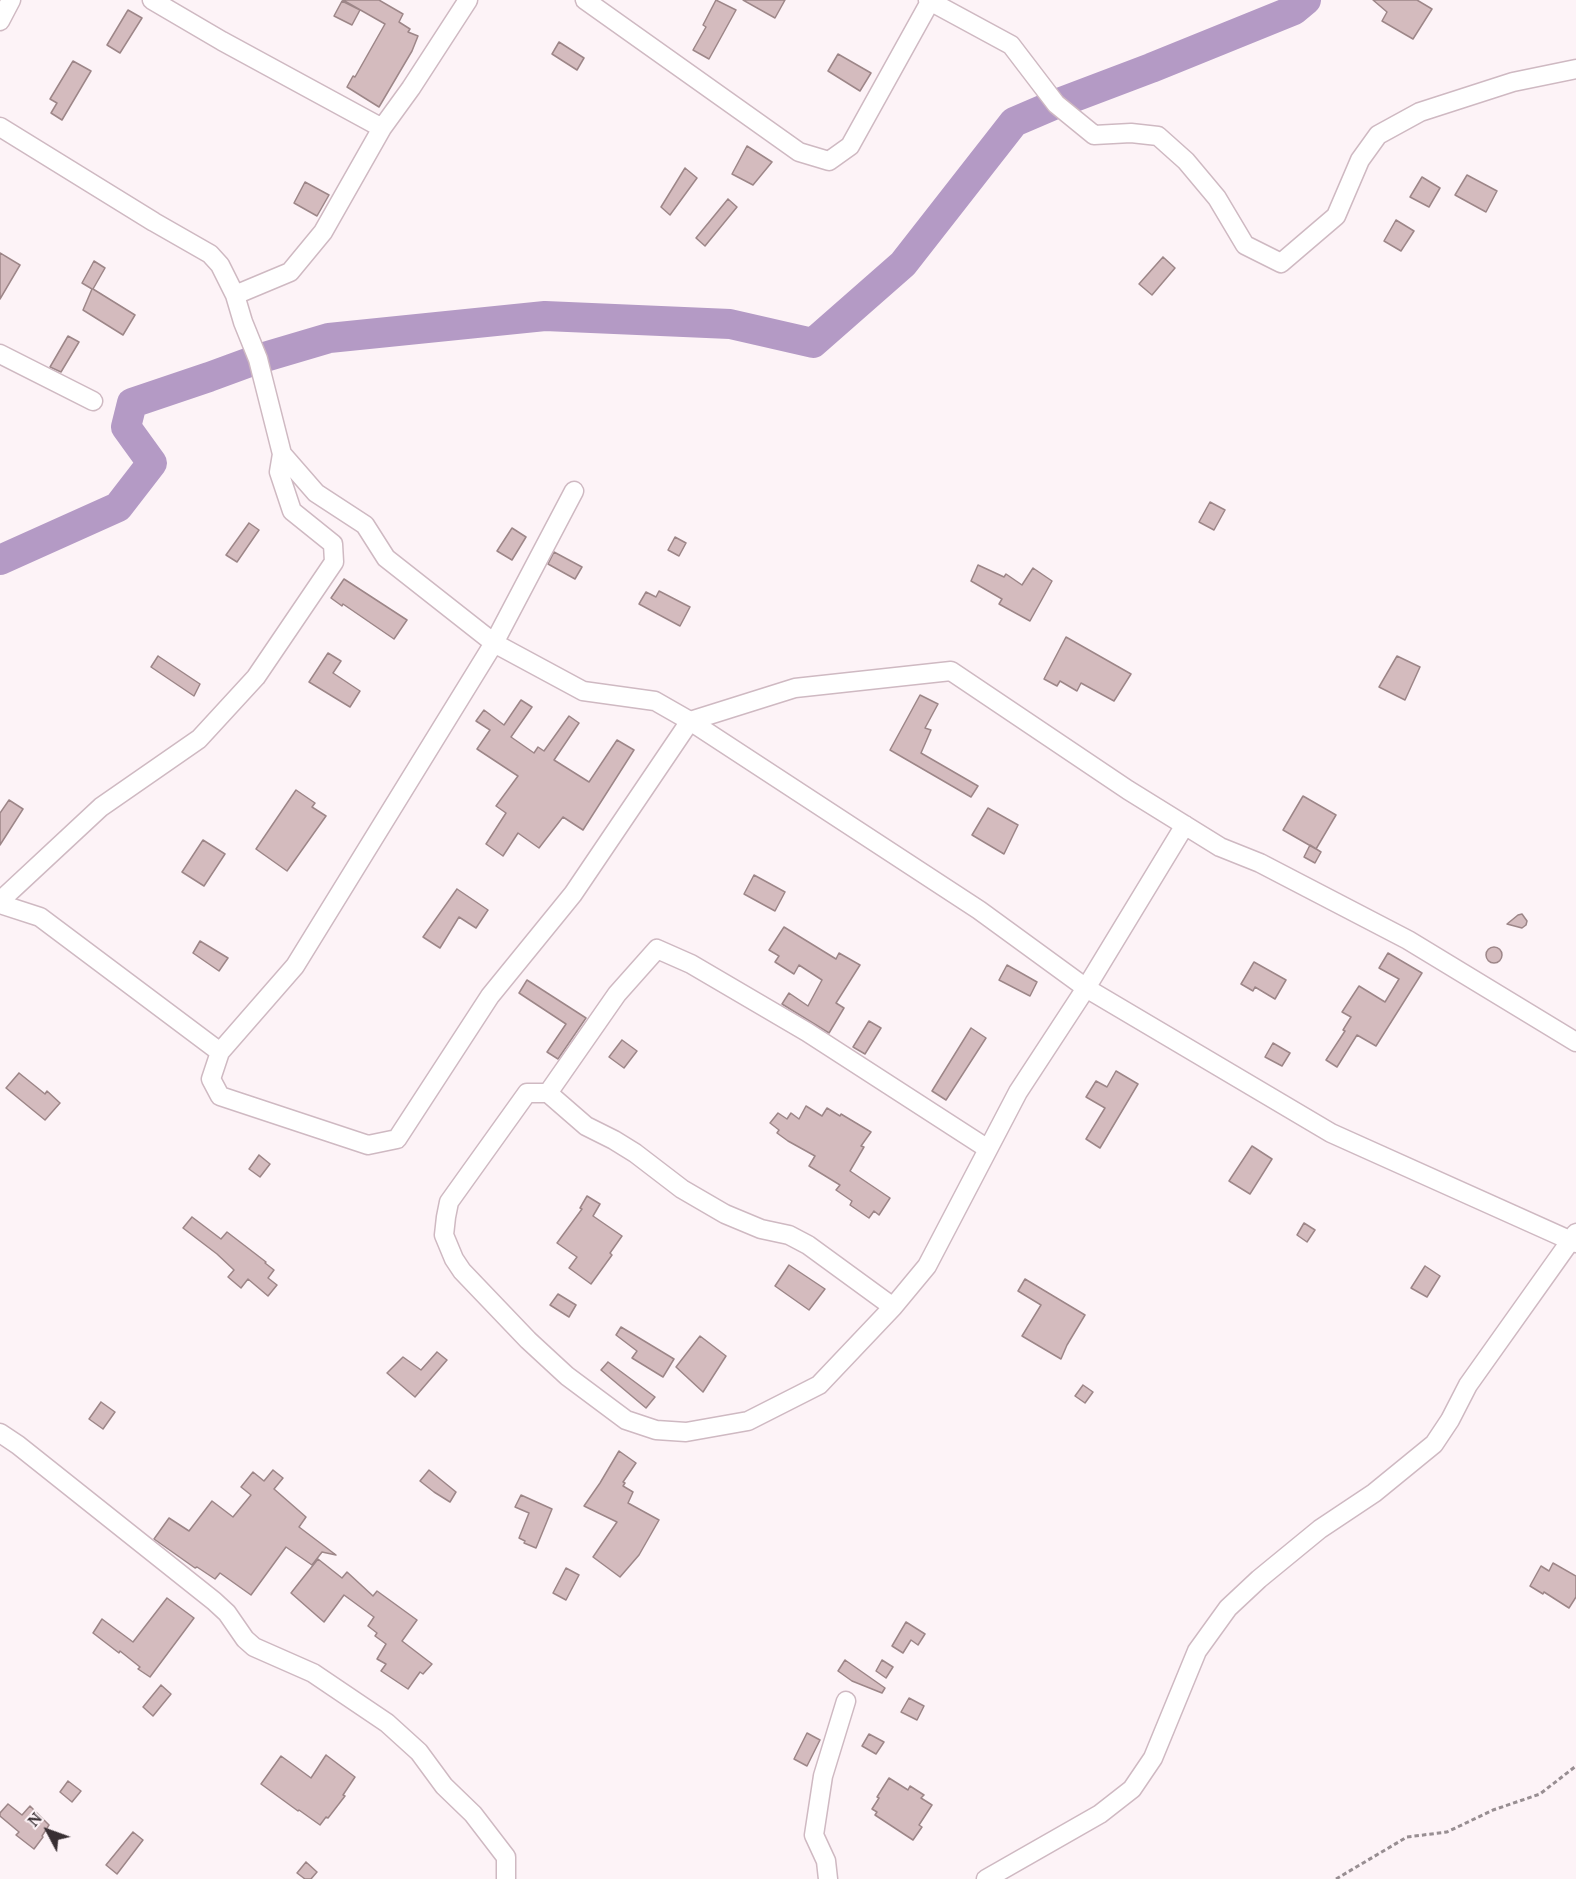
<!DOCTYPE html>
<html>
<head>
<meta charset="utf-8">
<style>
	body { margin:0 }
	#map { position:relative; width:1576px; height:1879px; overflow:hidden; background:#fdf3f7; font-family:"PT Serif",serif }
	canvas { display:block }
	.north { position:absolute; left:18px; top:1801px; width:60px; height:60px; -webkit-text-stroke:4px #fdf3f7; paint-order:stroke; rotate:311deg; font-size:16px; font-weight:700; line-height:24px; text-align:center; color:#382f33 }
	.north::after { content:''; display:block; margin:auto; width:21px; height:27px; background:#382f33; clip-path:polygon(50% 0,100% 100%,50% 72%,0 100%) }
</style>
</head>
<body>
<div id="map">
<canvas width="1576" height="1879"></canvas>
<div class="north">N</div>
</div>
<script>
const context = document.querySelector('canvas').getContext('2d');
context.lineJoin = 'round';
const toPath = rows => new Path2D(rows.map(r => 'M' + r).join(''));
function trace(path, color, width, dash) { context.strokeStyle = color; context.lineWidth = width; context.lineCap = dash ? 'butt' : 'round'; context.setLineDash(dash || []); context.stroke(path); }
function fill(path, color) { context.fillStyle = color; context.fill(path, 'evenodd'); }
const river = toPath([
	[0,560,118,507,152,463,126,427,132,403,209,377,258,359,329,338,545,316,730,324,813,343,903,264,1014,122,1056,104,1151,68,1294,10,1306,0]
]);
const building = toPath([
	[343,0,379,0,403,14,399,22,410,29,408,32,418,36,412,51,379,107,347,87,353,76,355,77,385,24,343,0],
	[716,0,736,10,709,59,693,50,706,27,703,25,716,0],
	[743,0,785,0,775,18,743,0],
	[1373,0,1417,0,1432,9,1413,39,1382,21,1387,12,1373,0],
	[342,1,360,10,352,25,334,16,342,1],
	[128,10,142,18,120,53,107,45,128,10],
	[559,42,584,58,577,70,552,54,559,42],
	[838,54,871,73,860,91,828,71,838,54],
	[73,61,91,71,62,120,51,113,57,103,50,99,73,61],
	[747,146,772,162,753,185,732,174,747,146],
	[685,168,697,178,670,215,661,207,685,168],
	[1467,175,1497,191,1486,212,1455,195,1467,175],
	[1422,177,1440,188,1429,207,1410,197,1422,177],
	[305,182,329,195,317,216,294,203,305,182],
	[728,199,737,207,705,246,696,238,728,199],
	[1396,220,1414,231,1401,251,1384,241,1396,220],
	[0,253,20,265,0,299,0,253],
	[1163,257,1175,268,1152,295,1139,284,1163,257],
	[94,261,105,268,93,289,135,315,123,335,83,310,92,289,82,283,94,261],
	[68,336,79,342,61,372,50,367,68,336],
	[1210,502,1225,510,1214,530,1199,522,1210,502],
	[249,523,259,530,237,562,226,555,249,523],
	[512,528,526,537,512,560,497,551,512,528],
	[675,537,686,543,679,556,668,550,675,537],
	[554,552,582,567,575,579,548,564,554,552],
	[978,565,1004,577,1006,574,1022,585,1033,568,1052,581,1030,621,999,604,1002,599,971,581,978,565],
	[344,579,407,620,394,639,343,604,342,606,331,598,344,579],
	[659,591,690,607,680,626,639,604,646,592,656,597,659,591],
	[1066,637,1131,674,1114,701,1081,683,1077,691,1060,681,1057,686,1044,679,1066,637],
	[328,653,341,661,333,673,360,691,350,707,309,682,328,653],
	[158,656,200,684,194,696,151,667,158,656],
	[1397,656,1420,667,1405,700,1379,687,1397,656],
	[920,695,938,704,925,728,931,730,921,753,978,786,971,797,890,750,920,695],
	[521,700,532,707,511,737,534,753,538,747,544,751,569,716,579,723,554,760,589,782,617,740,634,750,583,830,563,817,539,848,518,833,503,856,486,844,506,813,496,806,518,776,477,749,490,730,476,721,484,710,504,725,521,700],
	[296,790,315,803,312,807,326,816,287,871,256,849,296,790],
	[1303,796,1336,815,1316,849,1283,830,1303,796],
	[9,800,23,809,0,845,0,813,9,800],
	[988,808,1018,825,1004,854,972,835,988,808],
	[203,840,225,854,204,886,182,872,203,840],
	[1310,845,1321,852,1315,863,1304,857,1310,845],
	[754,875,785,892,775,911,744,894,754,875],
	[457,889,488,910,476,928,459,917,440,948,423,937,457,889],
	[1522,914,1527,921,1526,925,1522,928,1507,924,1518,915,1522,914],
	[784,927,836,959,839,953,860,965,836,1003,844,1008,829,1033,782,1004,789,993,808,1006,822,980,799,965,794,974,775,962,779,956,769,950,784,927],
	[200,941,228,958,219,971,193,953,200,941],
	'1486 955a8 8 0 1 1 16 0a8 8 0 1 1-16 0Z',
	[1388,953,1422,973,1376,1046,1357,1035,1337,1067,1326,1060,1345,1031,1343,1030,1351,1017,1342,1012,1359,986,1385,1002,1399,979,1379,968,1388,953],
	[1254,962,1286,980,1275,999,1255,987,1253,991,1241,984,1254,962],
	[1007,965,1037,982,1030,996,999,980,1007,965],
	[527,980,586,1018,558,1059,547,1052,566,1024,519,993,527,980],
	[869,1021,881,1028,865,1054,853,1047,869,1021],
	[971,1028,986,1038,946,1100,932,1091,971,1028],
	[622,1040,637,1051,624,1068,609,1057,622,1040],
	[1273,1043,1290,1053,1282,1066,1265,1057,1273,1043],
	[1116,1071,1138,1084,1100,1148,1086,1139,1105,1108,1086,1097,1096,1081,1107,1087,1116,1071],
	[19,1073,45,1094,47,1091,60,1103,45,1120,6,1088,19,1073],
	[806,1106,822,1116,827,1108,840,1116,841,1114,871,1132,861,1146,864,1147,850,1171,890,1198,879,1215,874,1211,869,1218,850,1205,852,1201,836,1190,840,1185,809,1166,815,1156,788,1141,777,1133,779,1130,770,1123,778,1113,787,1119,791,1113,799,1119,806,1106],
	[1252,1146,1272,1159,1250,1194,1229,1181,1252,1146],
	[259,1155,270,1164,260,1177,249,1169,259,1155],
	[587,1196,600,1204,593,1216,622,1236,610,1253,612,1255,591,1284,569,1268,577,1257,557,1243,582,1209,580,1208,587,1196],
	[192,1217,221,1239,227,1232,266,1262,265,1263,274,1270,268,1278,277,1285,268,1296,248,1279,241,1288,228,1277,234,1270,217,1254,183,1228,192,1217],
	[1304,1223,1315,1230,1307,1242,1297,1235,1304,1223],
	[789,1265,825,1289,809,1310,775,1286,789,1265],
	[1425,1266,1440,1276,1427,1297,1411,1288,1425,1266],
	[1025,1279,1085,1315,1067,1345,1061,1359,1022,1336,1041,1305,1018,1291,1025,1279],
	[558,1294,576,1305,569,1317,550,1305,558,1294],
	[621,1327,674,1359,663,1377,632,1358,637,1351,616,1335,621,1327],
	[700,1336,726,1356,703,1392,676,1367,700,1336],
	[437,1352,447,1360,415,1397,387,1373,403,1357,421,1370,437,1352],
	[608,1362,655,1397,646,1408,601,1370,608,1362],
	[1083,1385,1093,1392,1085,1403,1075,1396,1083,1385],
	[101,1402,115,1412,103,1429,89,1419,101,1402],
	[619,1451,636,1463,623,1482,625,1483,623,1486,633,1492,628,1503,659,1520,639,1555,620,1577,593,1557,617,1522,584,1506,600,1483,619,1451],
	[273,1470,283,1478,274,1489,306,1517,299,1527,336,1555,322,1552,312,1565,286,1547,251,1595,220,1573,215,1579,197,1567,195,1568,154,1539,169,1518,189,1531,212,1501,233,1517,251,1495,241,1487,253,1472,264,1481,273,1470],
	[429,1470,456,1492,450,1502,434,1492,420,1481,429,1470],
	[521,1495,552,1509,536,1548,524,1543,525,1541,519,1538,529,1513,515,1507,521,1495],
	[318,1559,342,1578,347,1572,373,1596,377,1591,417,1620,402,1641,432,1664,423,1674,420,1672,408,1689,381,1671,386,1664,377,1659,386,1644,375,1636,377,1633,368,1626,374,1617,344,1595,324,1622,291,1593,318,1559],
	[1553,1563,1576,1576,1576,1597,1569,1608,1544,1592,1543,1594,1530,1586,1541,1566,1549,1571,1553,1563],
	[566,1568,579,1575,566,1600,553,1593,566,1568],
	[167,1598,194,1618,150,1677,138,1669,140,1667,120,1651,119,1653,93,1633,102,1619,133,1642,167,1598],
	[906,1622,925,1634,918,1645,911,1640,903,1653,892,1646,906,1622],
	[845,1660,885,1688,882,1693,852,1681,838,1671,845,1660],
	[882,1660,893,1667,886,1678,876,1671,882,1660],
	[161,1685,171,1694,153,1716,143,1707,161,1685],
	[909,1698,924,1706,917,1720,901,1712,909,1698],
	[807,1733,820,1740,807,1766,794,1759,807,1733],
	[869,1734,884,1742,876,1754,862,1746,869,1734],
	[326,1755,355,1777,343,1795,345,1796,328,1818,326,1817,320,1825,299,1810,298,1811,261,1784,281,1756,311,1778,326,1755],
	[889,1778,908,1790,910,1786,924,1795,921,1798,932,1805,919,1825,922,1827,913,1840,875,1815,877,1812,872,1809,879,1798,877,1797,889,1778],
	[68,1781,81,1791,72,1802,60,1792,68,1781],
	[8,1804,22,1815,30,1806,49,1825,42,1836,43,1837,34,1849,16,1835,19,1832,0,1816,0,1813,8,1804],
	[133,1832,143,1840,117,1874,106,1865,133,1832],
	[306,1862,317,1872,311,1879,305,1879,297,1873,306,1862]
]);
const path = toPath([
	[1336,1879,1407,1837,1447,1832,1493,1810,1540,1794,1576,1766]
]);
const street = toPath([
	[152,0,222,41,382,128,411,88,468,0],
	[585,0,799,152,829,161,850,146,931,0],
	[928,0,1011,45,1056,104,1094,135,1131,133,1158,136,1186,161,1217,198,1245,245,1281,263,1336,216,1360,160,1378,135,1420,112,1513,82,1576,69],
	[0,21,11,0],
	[0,127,154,222,210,254,220,265,235,295,243,322,258,359,282,454,316,493,365,525,386,558,494,643,583,691,655,701,690,721,795,688,951,671,1128,790,1220,847,1260,863,1408,940,1576,1042],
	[235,295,290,272,323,232,382,128],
	[0,354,93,401],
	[0,901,101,807,199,739,256,677,334,562,333,544,292,511,279,472,282,454],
	[0,904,40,917,220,1052,295,966,494,643,574,491],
	[220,1052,211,1079,220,1096,368,1145,397,1139,490,996,573,894,690,721,979,910,1086,988,1331,1133,1576,1243],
	[548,1093,617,994,657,949,691,964,807,1032,988,1149],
	[893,1307,808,1245,789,1235,761,1229,725,1214,682,1189,635,1153,614,1140,586,1126,548,1093,527,1093,449,1202,446,1217,444,1235,454,1259,462,1271,528,1340,567,1376,626,1420,656,1430,686,1432,748,1421,819,1385,893,1307,927,1266,1018,1092,1086,988,1185,825],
	[0,1433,18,1445,214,1601,227,1613,245,1639,254,1647,313,1673,387,1723,419,1752,444,1786,473,1814,506,1857,506,1879],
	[828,1879,826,1861,814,1835,823,1776,846,1701],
	[986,1879,1100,1814,1132,1789,1153,1758,1197,1651,1228,1608,1259,1579,1320,1529,1374,1493,1434,1444,1450,1420,1468,1385,1576,1233]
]);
trace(river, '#b49ac5', 30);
fill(building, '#d4bbbe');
trace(building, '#9d8688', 1.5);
trace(street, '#cfb9c2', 21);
trace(path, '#988e92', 3, [4.5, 3]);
trace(street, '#fff', 18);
</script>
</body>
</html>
